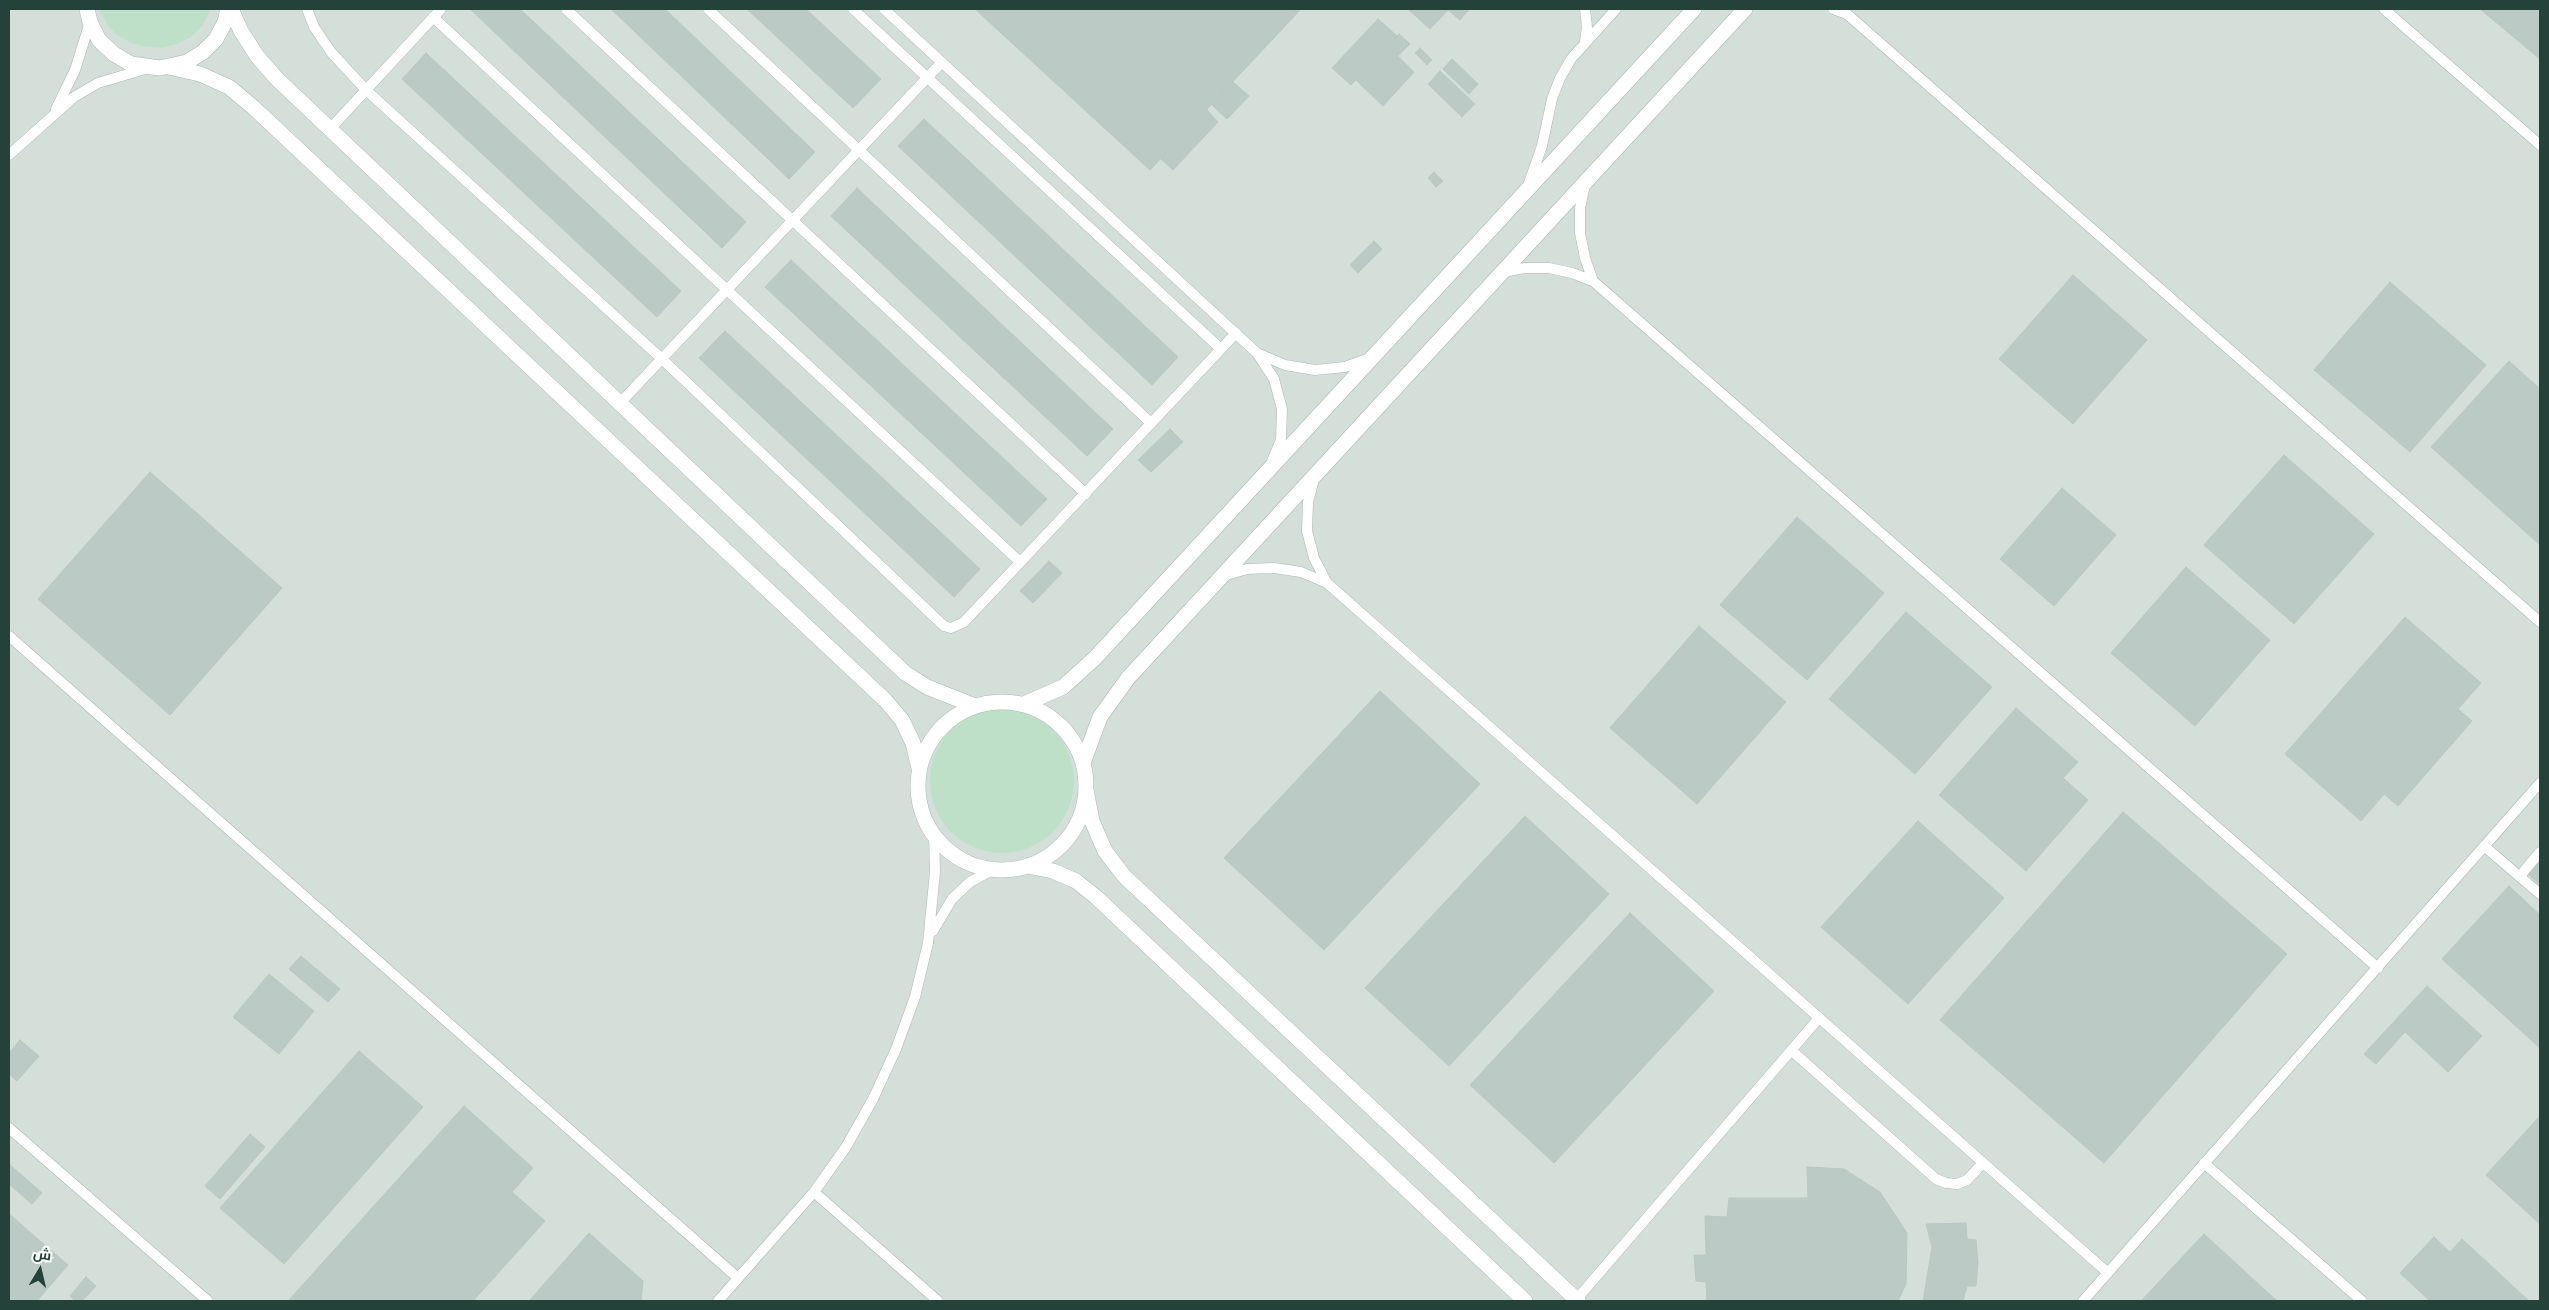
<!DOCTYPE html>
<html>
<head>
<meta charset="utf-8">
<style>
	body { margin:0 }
	#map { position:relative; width:2549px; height:1310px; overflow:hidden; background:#e6efeb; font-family:"Varela Round",Cairo,sans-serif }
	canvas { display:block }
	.frame { position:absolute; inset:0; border:10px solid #24423a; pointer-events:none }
	.north { position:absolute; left:15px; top:1245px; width:50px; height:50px; -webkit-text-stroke:4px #f7fbf9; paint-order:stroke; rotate:9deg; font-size:14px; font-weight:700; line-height:20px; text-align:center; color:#24423a }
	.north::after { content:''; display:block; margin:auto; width:18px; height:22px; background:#24423a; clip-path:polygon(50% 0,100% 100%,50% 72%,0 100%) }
</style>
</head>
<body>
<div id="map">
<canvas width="2549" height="1310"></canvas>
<div class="frame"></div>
<div class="north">ش</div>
</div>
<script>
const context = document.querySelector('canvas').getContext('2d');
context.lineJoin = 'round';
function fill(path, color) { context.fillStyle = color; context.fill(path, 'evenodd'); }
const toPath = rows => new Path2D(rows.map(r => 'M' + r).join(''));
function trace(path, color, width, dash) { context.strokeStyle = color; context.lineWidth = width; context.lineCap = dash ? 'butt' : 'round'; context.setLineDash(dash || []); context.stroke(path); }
const built = toPath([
	[9,9,2540,9,2540,1301,9,1301]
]);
const green = toPath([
	[99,9,211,9,202,26,191,37,177,44,162,48,146,47,131,43,117,35,107,24],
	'930 781a72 72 0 1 1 144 0a72 72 0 1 1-144 0Z'
]);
const building = toPath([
	[470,9,520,9,746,222,722,248,470,9],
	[611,9,665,9,815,152,789,179,611,9],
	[747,9,806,9,881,79,853,108,747,9],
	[975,9,1301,9,1150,170,975,9],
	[1408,9,1458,9,1464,15,1460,20,1448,10,1430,29,1408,9],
	[1458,9,1470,9,1464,15,1458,9],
	[2480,9,2540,9,2540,59,2480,9],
	[1378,19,1397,36,1351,85,1332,68,1378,19],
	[1399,34,1410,44,1398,56,1414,72,1383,106,1356,80,1399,34],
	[1420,48,1432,60,1427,65,1415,53,1420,48],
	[426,53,681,291,657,317,402,79,426,53],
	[1452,59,1478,84,1469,94,1443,69,1452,59],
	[1440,71,1475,104,1462,117,1428,84,1440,71],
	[1233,82,1249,96,1227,119,1212,105,1233,82],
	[1207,110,1218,122,1173,170,1161,159,1207,110],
	[924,119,1178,357,1152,385,898,146,924,119],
	[1434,172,1443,181,1436,187,1428,178,1434,172],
	[857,188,1113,429,1087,456,831,216,857,188],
	[1374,241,1382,249,1358,273,1350,265,1374,241],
	[791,260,1047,499,1021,526,765,287,791,260],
	[2073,275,2147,340,2073,424,1999,359,2073,275],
	[2390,282,2486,365,2410,452,2314,370,2390,282],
	[725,331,980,569,954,597,699,358,725,331],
	[2509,361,2540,389,2540,545,2431,447,2509,361],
	[1170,429,1183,442,1151,472,1138,460,1170,429],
	[2284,455,2374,534,2294,624,2204,545,2284,455],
	[150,472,282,588,170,715,38,599,150,472],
	[2062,488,2116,535,2054,606,2000,559,2062,488],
	[1797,517,1884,593,1807,680,1720,605,1797,517],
	[1049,561,1062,573,1033,603,1020,591,1049,561],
	[2186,567,2270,640,2195,726,2111,653,2186,567],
	[1906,612,1992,687,1915,774,1829,699,1906,612],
	[2405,617,2481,683,2458,709,2472,721,2398,806,2384,794,2361,821,2285,754,2405,617],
	[1699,626,1786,702,1697,804,1610,728,1699,626],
	[1380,691,1480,784,1324,950,1224,858,1380,691],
	[2016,708,2078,762,2063,778,2088,800,2026,871,1939,795,2016,708],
	[2123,812,2287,954,2104,1163,1940,1020,2123,812],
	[1525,816,1609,894,1449,1066,1365,988,1525,816],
	[1918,821,2004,898,1908,1004,1821,927,1918,821],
	[2540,856,2540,885,2526,872,2540,856],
	[2509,886,2540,915,2540,1048,2442,959,2509,886],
	[1630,913,1714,991,1554,1163,1470,1085,1630,913],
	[301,956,340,989,328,1002,289,969,301,956],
	[269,974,314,1011,279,1054,233,1017,269,974],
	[2427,986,2482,1036,2448,1072,2405,1032,2376,1064,2364,1054,2427,986],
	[20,1040,39,1056,17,1081,9,1074,9,1053,20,1040],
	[359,1051,423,1107,284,1264,220,1208,359,1051],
	[464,1106,533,1168,512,1192,545,1221,473,1301,289,1300,464,1106],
	[2540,1116,2540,1224,2486,1175,2540,1116],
	[250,1134,265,1147,220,1199,205,1186,250,1134],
	[9,1164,42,1193,32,1204,9,1184,9,1164],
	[1807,1167,1844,1169,1880,1192,1907,1233,1906,1284,1898,1301,1707,1301,1706,1282,1696,1281,1694,1255,1706,1255,1705,1216,1727,1217,1729,1198,1808,1198,1807,1167],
	[9,1214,68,1265,37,1301,24,1301,9,1288,9,1214],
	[1966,1223,1967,1239,1976,1240,1978,1263,1976,1286,1967,1286,1963,1301,1923,1301,1932,1247,1926,1224,1966,1223],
	[589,1233,643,1281,641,1301,529,1301,589,1233],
	[2204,1234,2277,1301,2141,1301,2204,1234],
	[2434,1237,2450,1252,2462,1239,2529,1301,2430,1301,2400,1273,2434,1237],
	[86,1277,96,1286,82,1301,75,1301,70,1296,86,1277],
	[9,1288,24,1301,9,1301,9,1288]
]);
const lane = toPath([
	[307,9,314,27,331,52,366,90,662,359,944,626,951,628,964,622,1236,333],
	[566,9,1086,494],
	[708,9,1151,423],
	[853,9,1221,349],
	[884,9,1257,353,1274,379,1282,409,1281,440,1272,461],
	[1833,9,1847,14,2540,622],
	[2384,9,2540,145],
	[433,17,1020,562],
	[1585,42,1587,27,1585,9],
	[56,109,75,70,90,22],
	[330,129,441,9],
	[9,155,74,97,98,83,145,69],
	[1529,183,1542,146,1552,99,1560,78,1571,59,1616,9],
	[1585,185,1580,208,1580,233,1585,258,1593,281],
	[1503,272,1525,268,1549,268,1572,273,1593,281,2378,968],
	[1257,353,1285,365,1315,370,1345,367,1370,358],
	[620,403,942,62],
	[1314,479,1308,502,1307,531,1314,558,1327,583],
	[1223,576,1247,569,1274,568,1301,572,1327,583,2108,1273],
	[9,636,738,1278],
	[2484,846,2540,894],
	[2520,876,2540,852],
	[933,931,952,899,970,882,992,870],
	[1791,1050,1936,1179,1946,1183,1957,1184,1967,1180,1983,1163],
	[9,1128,208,1301],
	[2204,1163,2362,1301],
	[814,1192,938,1301],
	[1576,1300,1819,1018],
	[718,1301,814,1192,846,1147,873,1099,896,1049,915,997,928,943,935,872,934,836],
	[2083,1301,2540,783]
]);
const street = toPath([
	[87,9,90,22,99,40,114,54,131,64,160,68,187,62,203,52,216,39,225,22,228,9],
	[231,9,241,31,257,56,276,78,905,673,927,687,975,706],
	[169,67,200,74,229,87,253,107,885,700,902,720,913,743,919,768],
	'918 786a84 84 0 1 1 168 0a84 84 0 1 1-168 0Z',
	[1024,704,1063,687,1095,658,1694,9],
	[1083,763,1100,717,1128,678,1745,9],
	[1086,790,1092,821,1105,851,1124,876,1578,1301],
	[1027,866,1053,871,1076,881,1096,897,1525,1301]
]);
fill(built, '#d4dfda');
fill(green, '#bfe0c8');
fill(building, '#bbcac4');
trace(building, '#b8c9c2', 1);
trace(lane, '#a8b8b2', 11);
trace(street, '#a8b8b2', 16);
trace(lane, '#fff', 10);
trace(street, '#fff', 15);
</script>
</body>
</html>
